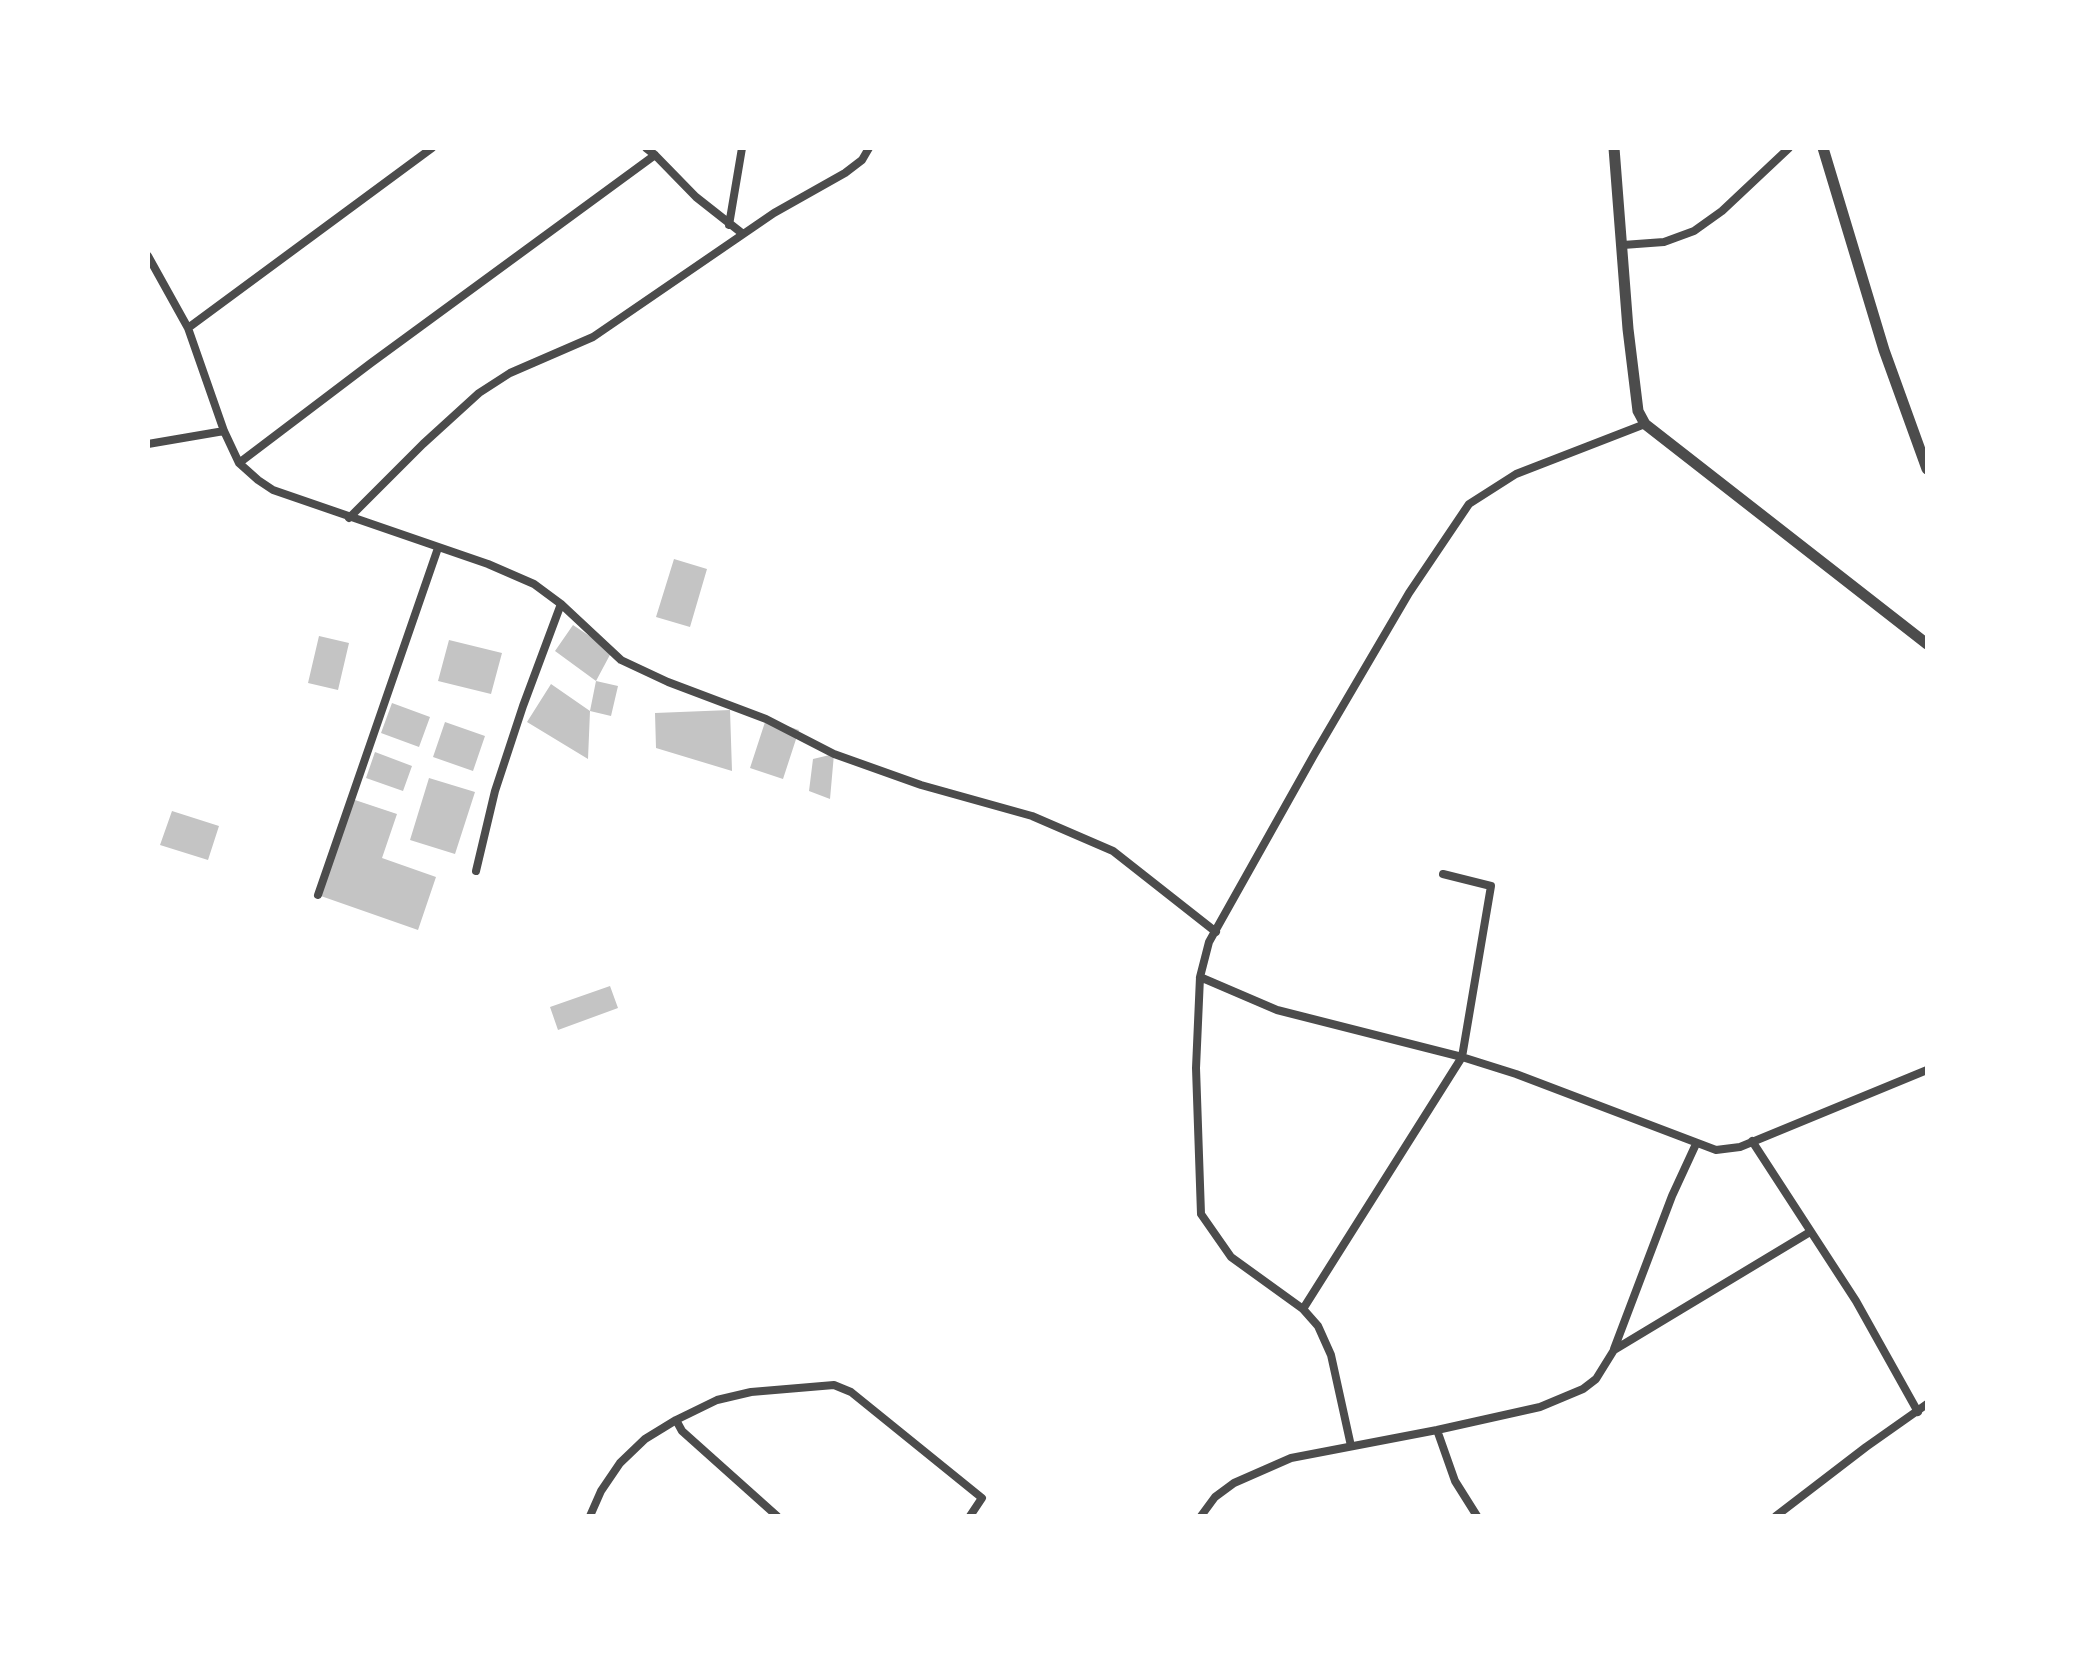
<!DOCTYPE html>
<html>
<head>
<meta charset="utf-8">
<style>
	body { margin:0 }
	#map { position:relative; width:2075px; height:1664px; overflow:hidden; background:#fff; font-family:Cabin,sans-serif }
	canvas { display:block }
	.frame { position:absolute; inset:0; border:150px solid #fff; pointer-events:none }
</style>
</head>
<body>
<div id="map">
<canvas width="2075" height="1664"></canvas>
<div class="frame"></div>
</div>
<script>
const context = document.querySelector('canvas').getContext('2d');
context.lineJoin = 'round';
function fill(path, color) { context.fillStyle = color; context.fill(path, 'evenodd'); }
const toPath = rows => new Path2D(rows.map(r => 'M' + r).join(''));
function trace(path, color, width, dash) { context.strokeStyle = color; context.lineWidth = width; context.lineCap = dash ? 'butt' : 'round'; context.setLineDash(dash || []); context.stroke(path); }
const building = toPath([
	[674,559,707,569,690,627,656,617],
	[573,625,612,651,596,681,618,686,611,716,590,711,596,681,555,651],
	[319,636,349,643,338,690,308,683],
	[449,640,502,653,491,694,438,681],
	[551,684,590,711,588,759,527,722],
	[392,703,430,717,419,747,381,733],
	[730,710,732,771,656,748,655,713],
	[766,719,799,730,783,779,750,768],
	[445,722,485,736,473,771,433,757],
	[375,752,412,766,403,791,366,778],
	[834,754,830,799,809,791,813,759],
	[429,778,475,792,455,854,410,840],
	[352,799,397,814,382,858,436,877,418,930,318,895],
	[172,811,219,826,208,860,160,845],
	[610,986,618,1008,558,1030,550,1007]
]);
const minor = toPath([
	[655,155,696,197,743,234],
	[729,225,742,148],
	[1623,245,1664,242,1694,231,1722,211,1789,148],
	[148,256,188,328,224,431,239,463,258,480,273,490,488,564,534,584,561,604,621,660,668,682,766,719,834,754,921,785,1032,816,1113,851,1216,932],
	[188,328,432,148],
	[148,444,224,431],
	[239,463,371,363,655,155,646,148],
	[349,518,423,444,479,393,510,373,593,337,774,213,845,173,862,160,869,148],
	[476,871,495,791,523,706,561,604],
	[318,895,438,548],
	[1200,977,1277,1010,1462,1057,1516,1074,1716,1150,1740,1147,1927,1070],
	[1752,1141,1856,1301,1918,1412],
	[1303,1309,1462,1057,1491,886,1443,874],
	[1614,1349,1672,1196,1696,1144],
	[676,1420,682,1431,777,1516],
	[1437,1430,1455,1481,1477,1516],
	[1351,1446,1331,1355,1318,1326,1303,1309,1231,1257,1201,1214,1196,1068,1200,977,1209,942,1314,755,1409,593,1469,504,1516,474,1645,424],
	[590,1516,601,1491,620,1463,645,1439,676,1420,717,1400,751,1392,834,1385,851,1392,982,1498,970,1516],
	[1201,1516,1215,1497,1234,1483,1291,1458,1437,1430,1540,1407,1583,1389,1596,1379,1614,1350,1810,1232],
	[1776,1516,1866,1447,1927,1404]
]);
const tertiary = toPath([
	[1614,148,1628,329,1638,411,1645,424,1927,644],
	[1823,148,1884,350,1927,469]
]);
fill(building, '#c4c4c4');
trace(minor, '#4c4c4c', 8);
trace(tertiary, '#4c4c4c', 11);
</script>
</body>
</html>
